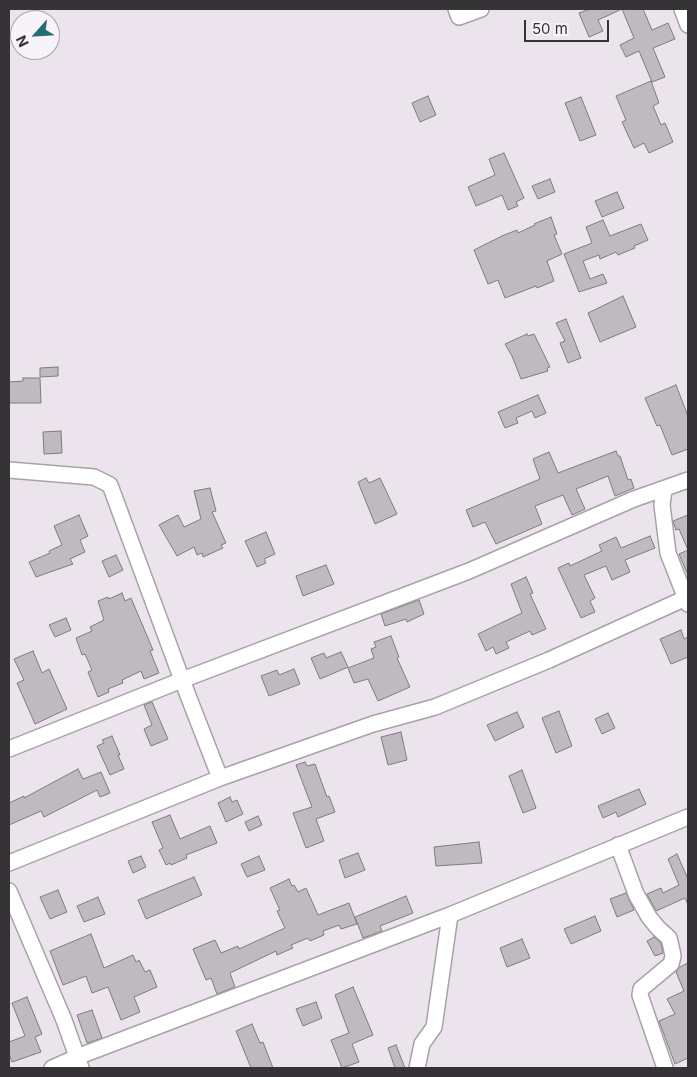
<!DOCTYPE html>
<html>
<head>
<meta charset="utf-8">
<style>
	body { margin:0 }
	#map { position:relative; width:697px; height:1077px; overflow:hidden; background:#ebe4ec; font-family:Inter,sans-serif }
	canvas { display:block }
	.frame { position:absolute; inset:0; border:10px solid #353335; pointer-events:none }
	.north { position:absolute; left:10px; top:10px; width:50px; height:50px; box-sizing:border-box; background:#f8f2f9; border:1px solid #aaa6ab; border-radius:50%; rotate:244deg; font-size:14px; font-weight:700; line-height:20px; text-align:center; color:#353335 }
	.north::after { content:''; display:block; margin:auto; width:18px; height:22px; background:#246f74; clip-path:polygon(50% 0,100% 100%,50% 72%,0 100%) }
	.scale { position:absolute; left:524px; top:20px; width:85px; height:22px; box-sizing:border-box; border:2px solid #353335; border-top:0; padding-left:6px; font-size:15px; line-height:18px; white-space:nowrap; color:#353335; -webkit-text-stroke:4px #f8f2f9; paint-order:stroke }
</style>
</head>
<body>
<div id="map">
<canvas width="697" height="1077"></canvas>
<div class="frame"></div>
<div class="north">N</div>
<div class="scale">50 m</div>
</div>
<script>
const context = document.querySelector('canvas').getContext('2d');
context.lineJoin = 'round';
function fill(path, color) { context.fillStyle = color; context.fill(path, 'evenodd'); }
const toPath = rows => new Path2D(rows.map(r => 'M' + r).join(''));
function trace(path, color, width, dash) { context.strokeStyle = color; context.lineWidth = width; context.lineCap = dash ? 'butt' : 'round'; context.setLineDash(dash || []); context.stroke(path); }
const building = toPath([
	[590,9,643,9,652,30,668,23,675,39,653,48,665,77,652,82,639,51,626,57,620,45,634,38,622,9,598,20,603,31,589,37,579,13,590,9],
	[651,81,659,103,653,106,661,125,665,123,673,142,649,153,644,143,634,148,622,122,626,120,616,96,651,81],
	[428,96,436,115,420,122,412,103,428,96],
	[581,97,596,135,580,141,565,103,581,97],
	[504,153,524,198,516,202,518,206,508,210,502,195,476,206,468,187,495,175,489,159,504,153],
	[550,179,555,192,538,199,532,186,550,179],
	[617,192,624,208,602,217,595,201,617,192],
	[551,217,557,234,554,235,562,254,547,261,554,281,537,288,536,286,505,298,498,280,488,284,474,250,502,236,517,230,518,233,535,225,534,224,551,217],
	[603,220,610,236,641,224,648,240,634,246,635,248,618,255,616,252,600,259,599,255,583,261,590,279,603,274,607,283,579,292,564,254,592,243,586,227,603,220],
	[623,296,636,327,600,342,588,313,623,296],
	[566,319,581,358,568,363,560,343,565,341,556,323,566,319],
	[527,334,528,336,534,334,550,367,547,368,548,371,521,379,512,356,505,344,527,334],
	[58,367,58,376,40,377,40,368,58,367],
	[23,378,40,378,41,403,9,403,9,382,23,381,23,378],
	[676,385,688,416,688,449,672,455,660,425,657,426,645,398,676,385],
	[538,395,546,413,535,418,532,411,516,418,518,423,505,428,498,412,538,395],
	[61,431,62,453,44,454,43,432,61,431],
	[616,451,618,456,620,456,628,480,631,479,634,488,615,496,608,476,576,489,585,509,572,515,563,495,535,506,542,524,496,544,485,522,473,527,466,510,540,479,533,459,549,452,558,473,616,451],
	[366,478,369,483,380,478,397,514,375,524,358,482,366,478],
	[210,488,216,511,212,512,226,543,221,545,223,548,203,557,202,553,197,555,194,547,177,556,159,525,178,515,184,527,201,519,194,491,210,488],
	[79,515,88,536,80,540,85,552,70,559,73,564,36,577,29,562,50,553,49,551,62,545,54,526,79,515],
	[688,515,688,550,679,529,676,530,673,521,688,515],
	[266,532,275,554,264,559,266,563,257,567,245,541,266,532],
	[650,536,655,548,625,560,630,572,612,580,606,566,584,575,595,598,590,601,595,612,581,618,558,568,569,563,570,566,602,551,599,545,616,537,621,548,650,536],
	[688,550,688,575,679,554,688,550],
	[116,555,123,570,109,577,102,561,116,555],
	[326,565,334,584,303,596,296,576,326,565],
	[526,577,533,593,530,594,546,629,532,635,530,631,506,642,509,648,496,654,493,647,486,651,478,634,522,613,511,584,526,577],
	[122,593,125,601,131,598,153,650,150,651,159,673,144,679,141,671,122,680,123,683,108,689,109,692,98,697,88,672,92,670,85,654,82,655,76,638,92,631,90,627,104,620,98,601,108,597,109,599,122,593],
	[419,600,424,614,407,622,406,619,385,626,381,614,419,600],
	[66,618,71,630,55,637,49,625,66,618],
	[681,630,684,639,688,637,688,657,671,664,660,639,681,630],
	[391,636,399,657,397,658,410,687,378,701,368,679,354,683,348,668,374,658,371,649,376,647,374,642,391,636],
	[33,651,42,673,49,669,67,709,35,724,17,683,24,680,14,659,33,651],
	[341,652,348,667,320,679,311,658,324,653,326,658,341,652],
	[294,669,300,684,269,696,261,676,277,670,279,675,294,669],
	[152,702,168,739,151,746,144,729,152,725,144,705,152,702],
	[559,711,572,746,556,753,542,718,559,711],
	[517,712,524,727,495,741,487,725,517,712],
	[608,713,615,728,602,734,595,719,608,713],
	[401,732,407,760,388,765,381,737,401,732],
	[112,736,120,755,118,755,124,769,110,775,97,746,104,743,102,740,112,736],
	[305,762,307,766,315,764,327,797,329,796,335,812,316,819,324,841,306,848,293,813,312,807,296,765,305,762],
	[78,769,83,779,101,772,110,793,100,797,97,790,44,817,41,811,9,825,9,803,24,796,24,798,78,769],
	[522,770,536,808,523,813,509,776,522,770],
	[639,789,646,804,618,817,616,812,603,818,598,806,639,789],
	[230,797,232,802,237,800,243,814,226,822,218,803,230,797],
	[170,815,180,839,210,826,217,843,186,855,187,858,171,865,170,863,166,865,159,850,163,848,152,822,170,815],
	[258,816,262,825,249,831,245,822,258,816],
	[479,842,482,863,436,866,434,847,479,842],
	[358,853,365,870,345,878,339,860,358,853],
	[677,854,688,879,688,905,685,898,656,911,647,894,661,888,663,893,679,885,668,859,677,854],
	[141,856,146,867,133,873,128,861,141,856],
	[259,856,265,870,247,877,241,864,259,856],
	[194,877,202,895,146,919,138,900,194,877],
	[289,879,292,886,294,885,298,892,306,888,318,915,349,903,357,924,341,929,339,925,323,931,324,935,310,941,308,938,291,945,293,948,277,955,276,951,230,973,235,987,217,994,211,978,206,980,193,949,215,940,221,953,238,946,239,949,285,928,277,911,280,910,270,888,289,879],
	[58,890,67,912,50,919,40,897,58,890],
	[626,893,634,910,617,917,610,899,626,893],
	[406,896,413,913,380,926,382,931,363,938,355,917,406,896],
	[98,897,105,914,84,922,77,906,98,897],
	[595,916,601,931,571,944,564,929,595,916],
	[91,934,104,968,133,955,136,962,139,960,145,972,150,970,157,987,134,997,140,1012,121,1020,108,987,92,993,86,976,63,985,50,951,91,934],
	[654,937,661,943,663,953,655,956,647,941,654,937],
	[522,939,530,958,507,967,500,948,522,939],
	[688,963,688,1058,675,1064,659,1021,675,1014,667,999,684,991,676,972,680,967,688,963],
	[353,987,373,1035,352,1044,359,1062,342,1068,331,1040,349,1033,335,995,353,987],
	[27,997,42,1034,35,1037,41,1052,12,1062,9,1054,9,1042,25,1036,12,1003,27,997],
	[316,1002,322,1018,303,1026,296,1009,316,1002],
	[92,1010,102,1038,87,1043,77,1015,92,1010],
	[252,1024,260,1043,263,1042,273,1068,251,1068,236,1031,252,1024],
	[396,1045,405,1068,395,1068,388,1048,396,1045]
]);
const minor = toPath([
	[456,9,459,17,481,9],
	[682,9,688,25],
	[9,470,94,477,110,485,182,680,220,778],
	[664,490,662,505,668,553,688,604],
	[9,749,182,680,469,571,634,499,688,480],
	[618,845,636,894,649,917,658,928,669,938,671,946,673,956,671,964,641,989,640,995,665,1068],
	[9,863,220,778,373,724,435,707,549,660,688,597],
	[9,891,64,1020,81,1068],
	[52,1068,77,1057,450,915,688,817],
	[417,1068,422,1044,434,1027,450,915]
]);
fill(building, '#bfb9c0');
trace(building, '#807a80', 1);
trace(minor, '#a8a2a8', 18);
trace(minor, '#fff', 15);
</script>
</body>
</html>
